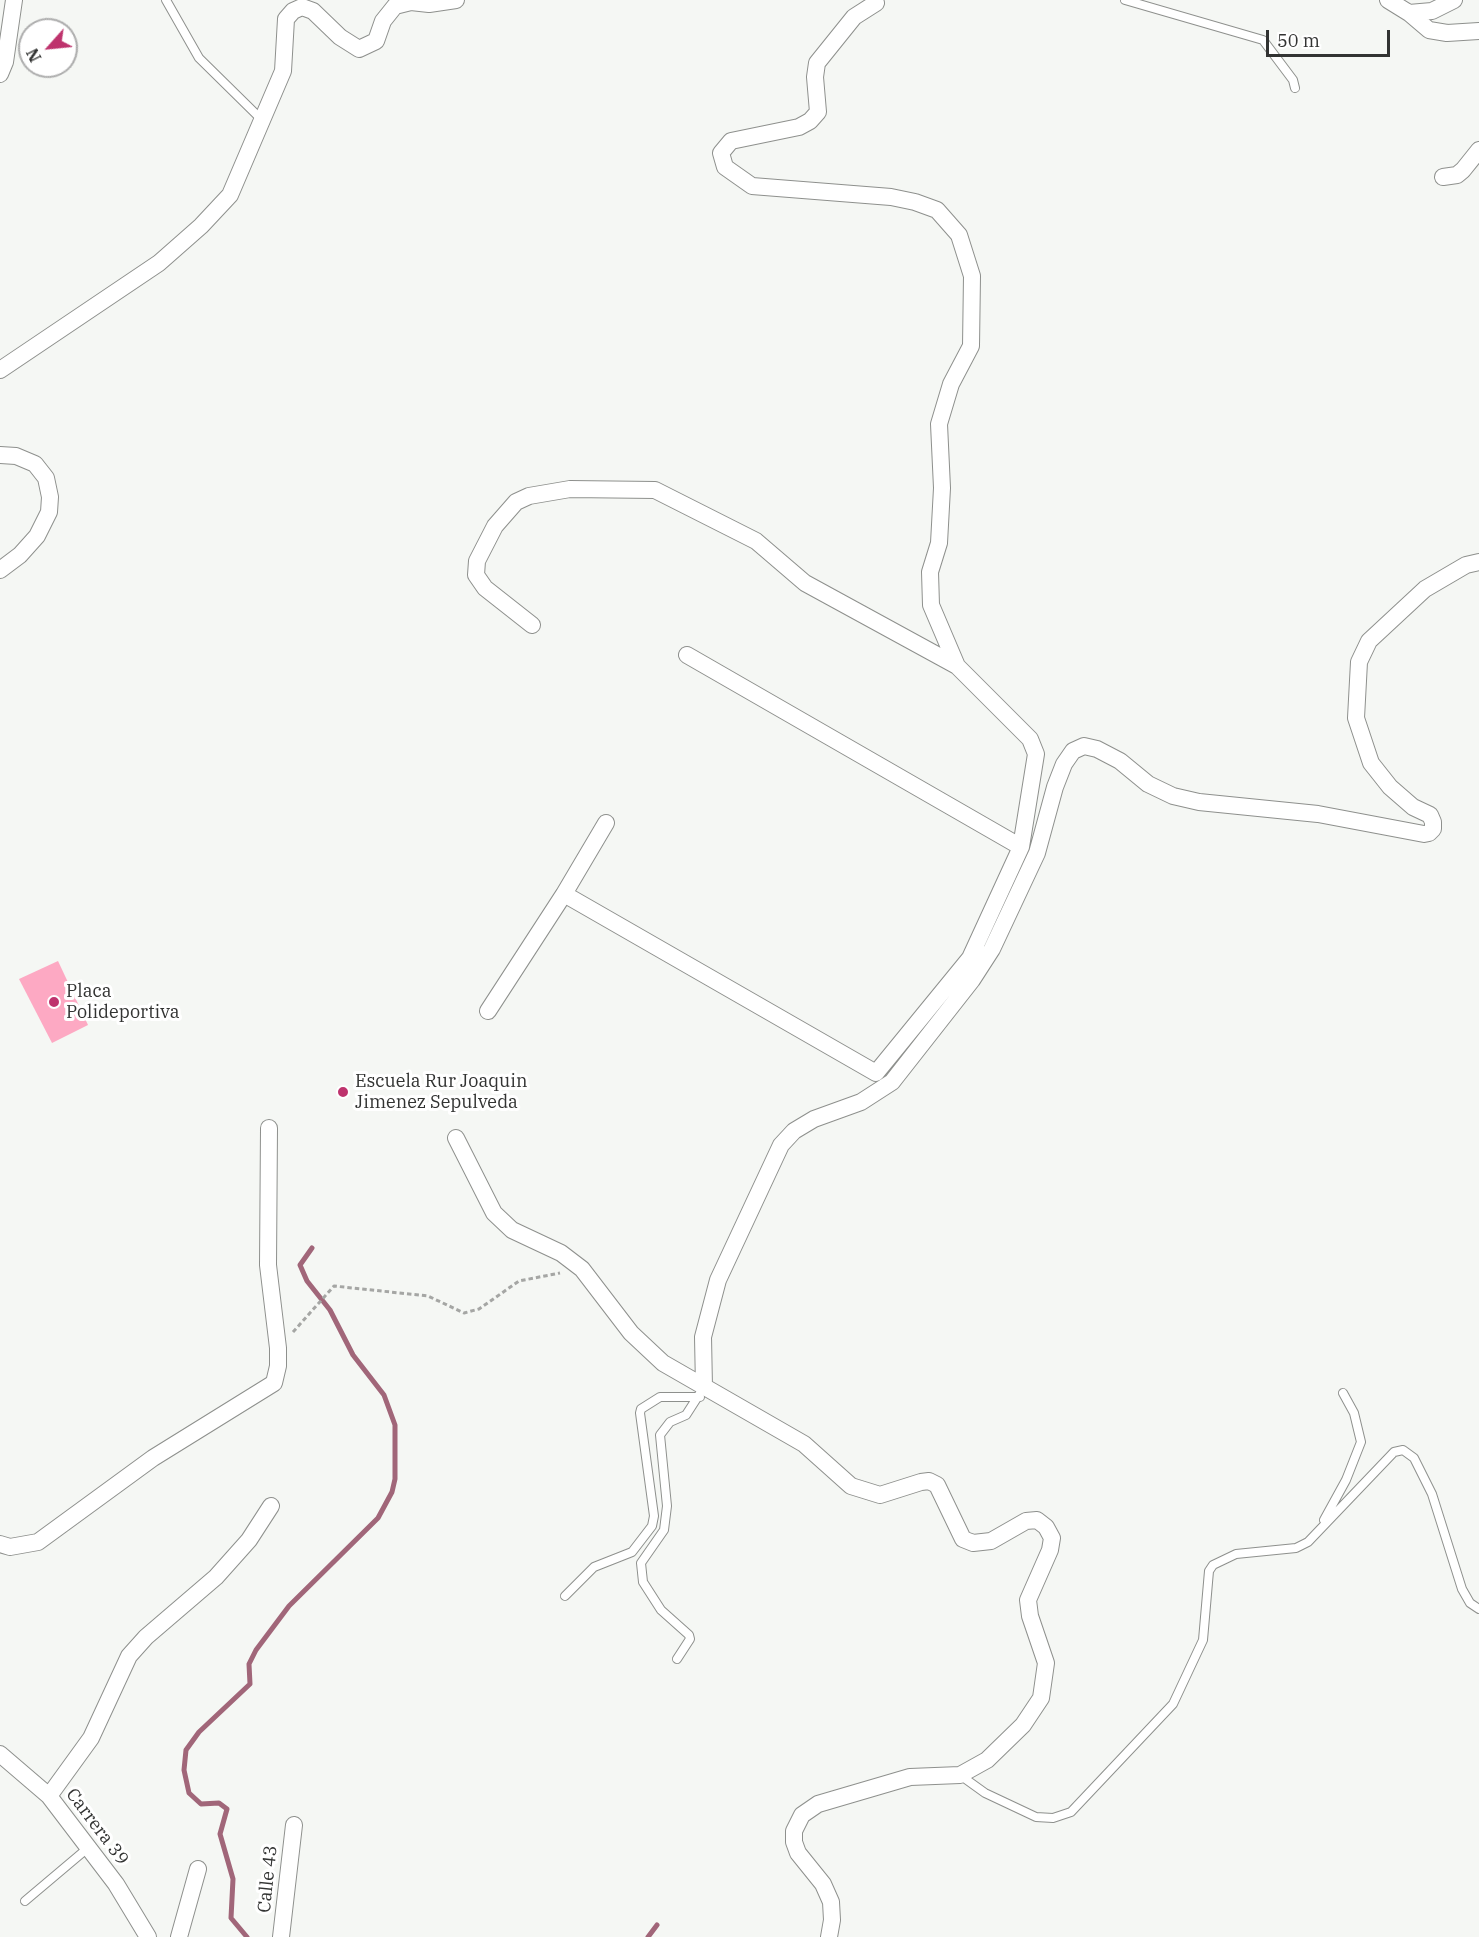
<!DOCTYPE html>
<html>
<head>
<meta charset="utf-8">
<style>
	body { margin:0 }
	#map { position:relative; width:1479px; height:1937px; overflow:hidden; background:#f5f7f4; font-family:"IBM Plex Serif",serif }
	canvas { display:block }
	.north { position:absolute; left:18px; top:18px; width:60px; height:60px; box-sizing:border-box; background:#fff; border:2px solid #adadad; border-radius:50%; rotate:243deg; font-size:16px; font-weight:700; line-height:24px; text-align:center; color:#323332 }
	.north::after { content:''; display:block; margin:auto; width:21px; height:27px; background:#be336d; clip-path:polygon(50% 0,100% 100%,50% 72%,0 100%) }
	.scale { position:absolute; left:1266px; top:30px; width:124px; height:27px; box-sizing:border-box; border:3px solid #323332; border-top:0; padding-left:8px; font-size:18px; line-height:21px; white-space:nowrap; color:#323332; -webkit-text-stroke:4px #fff; paint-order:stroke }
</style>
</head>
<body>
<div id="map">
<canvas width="1479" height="1937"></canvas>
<div class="north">N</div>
<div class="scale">50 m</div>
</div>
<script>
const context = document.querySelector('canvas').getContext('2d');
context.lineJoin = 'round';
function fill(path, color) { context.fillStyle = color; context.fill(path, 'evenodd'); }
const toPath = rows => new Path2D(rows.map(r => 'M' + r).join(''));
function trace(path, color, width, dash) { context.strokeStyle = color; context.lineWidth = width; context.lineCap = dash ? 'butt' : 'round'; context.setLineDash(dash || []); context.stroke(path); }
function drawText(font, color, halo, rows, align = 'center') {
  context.font = font + ' "IBM Plex Serif",serif'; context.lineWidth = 6; context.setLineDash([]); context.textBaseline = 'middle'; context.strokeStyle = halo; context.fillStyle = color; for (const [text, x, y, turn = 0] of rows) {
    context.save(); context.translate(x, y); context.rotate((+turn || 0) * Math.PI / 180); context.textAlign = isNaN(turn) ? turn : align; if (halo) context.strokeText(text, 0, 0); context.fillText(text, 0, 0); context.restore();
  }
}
const green = toPath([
	[58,961,88,1025,52,1043,19,979]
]);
const stream = toPath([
	[247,1937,231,1918,233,1879,220,1834,227,1809,219,1803,201,1804,189,1793,184,1770,186,1750,199,1732,250,1684,249,1664,256,1650,289,1606,378,1518,392,1492,395,1479,395,1425,384,1395,353,1355,330,1310,307,1281,300,1265,312,1248],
	[648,1937,657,1925]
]);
const path = toPath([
	[293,1332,334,1286,428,1296,464,1313,479,1309,519,1281,560,1273]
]);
const lane = toPath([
	[166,0,199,58,262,120],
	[1125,0,1263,40,1293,80,1295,88],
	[1324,1520,1346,1480,1361,1442,1354,1413,1343,1393],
	[565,1596,594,1567,632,1552,652,1526,654,1516,640,1413,641,1409,660,1397,700,1397],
	[677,1659,690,1639,689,1635,661,1610,643,1582,641,1563,664,1530,667,1506,660,1435,670,1422,686,1415,704,1387],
	[960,1775,985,1793,1036,1817,1053,1818,1071,1812,1173,1704,1203,1640,1209,1571,1213,1565,1236,1554,1296,1548,1308,1542,1394,1452,1403,1450,1414,1458,1432,1494,1462,1589,1470,1603,1479,1609],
	[25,1901,89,1847]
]);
const street = toPath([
	[1388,0,1409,13,1432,11,1454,0],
	[1409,13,1429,30,1447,33,1479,31],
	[0,74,5,62,14,0],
	[1443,177,1457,175,1463,170,1479,150],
	[0,370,159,263,201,226,230,195,283,71,286,19,293,11,302,7,313,11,340,37,359,49,376,41,383,21,395,6,411,2,429,4,456,0],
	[0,455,16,456,35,464,46,478,50,497,49,512,37,536,20,555,0,570],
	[532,625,485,588,476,575,477,561,495,526,516,502,529,496,570,489,655,490,756,541,805,583,957,666],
	[687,655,1021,847],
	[564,894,876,1073,970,958,1021,847,1036,754,1030,739,957,666,931,605,930,572,939,543,942,488,939,424,951,384,971,346,972,276,959,235,937,210,915,202,891,197,752,186,725,167,721,153,731,141,799,127,810,121,818,112,815,77,817,63,854,17,876,3],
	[488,1011,564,894,606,823],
	[456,1138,494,1213,512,1230,561,1253,582,1269,631,1333,663,1363,804,1444,851,1486,880,1495,921,1482,929,1481,937,1485,963,1539,973,1543,991,1541,1026,1521,1037,1520,1046,1527,1052,1538,1050,1550,1028,1600,1030,1616,1046,1663,1041,1698,1023,1725,987,1760,960,1775,910,1777,818,1804,802,1815,794,1831,794,1842,798,1853,823,1884,831,1902,832,1920,829,1937],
	[704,1387,703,1337,718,1280,781,1145,794,1131,814,1119,861,1102,892,1082,972,980,992,949,1037,853,1055,787,1064,764,1073,751,1084,746,1097,749,1120,761,1148,784,1173,796,1199,802,1318,814,1424,834,1429,833,1433,829,1433,822,1430,815,1413,807,1390,787,1371,763,1356,718,1359,662,1369,641,1425,589,1466,565,1479,562],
	[0,1544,10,1547,38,1542,153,1458,274,1383,278,1366,278,1348,268,1265,269,1128],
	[0,1754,49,1796,116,1884,148,1937],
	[49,1796,91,1738,129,1656,146,1637,216,1577,249,1540,271,1506],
	[179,1937,198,1869],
	[281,1937,294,1825]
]);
const markers = [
	[54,1002,6,"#be336d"],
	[343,1092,6,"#be336d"]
];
const poiNames = [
	["Placa",66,992],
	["Polideportiva",66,1013],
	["Escuela Rur Joaquin",355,1082],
	["Jimenez Sepulveda",355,1103]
];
const streetNames = [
	["Carrera 39",97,1827,53],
	["Calle 43",268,1879,-84]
];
fill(green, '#fda9c3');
trace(stream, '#a16679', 5);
trace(lane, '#8e908d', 10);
trace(street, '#8e908d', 18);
trace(path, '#a5a6a4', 3, [4.5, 3]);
trace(lane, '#fff', 8);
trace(street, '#fff', 16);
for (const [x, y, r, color] of markers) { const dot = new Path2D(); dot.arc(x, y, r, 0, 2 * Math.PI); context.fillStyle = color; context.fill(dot); trace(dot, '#fff', 2); }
drawText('18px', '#323332', '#fff', poiNames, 'left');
drawText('18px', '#323332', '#fff', streetNames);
</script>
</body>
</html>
